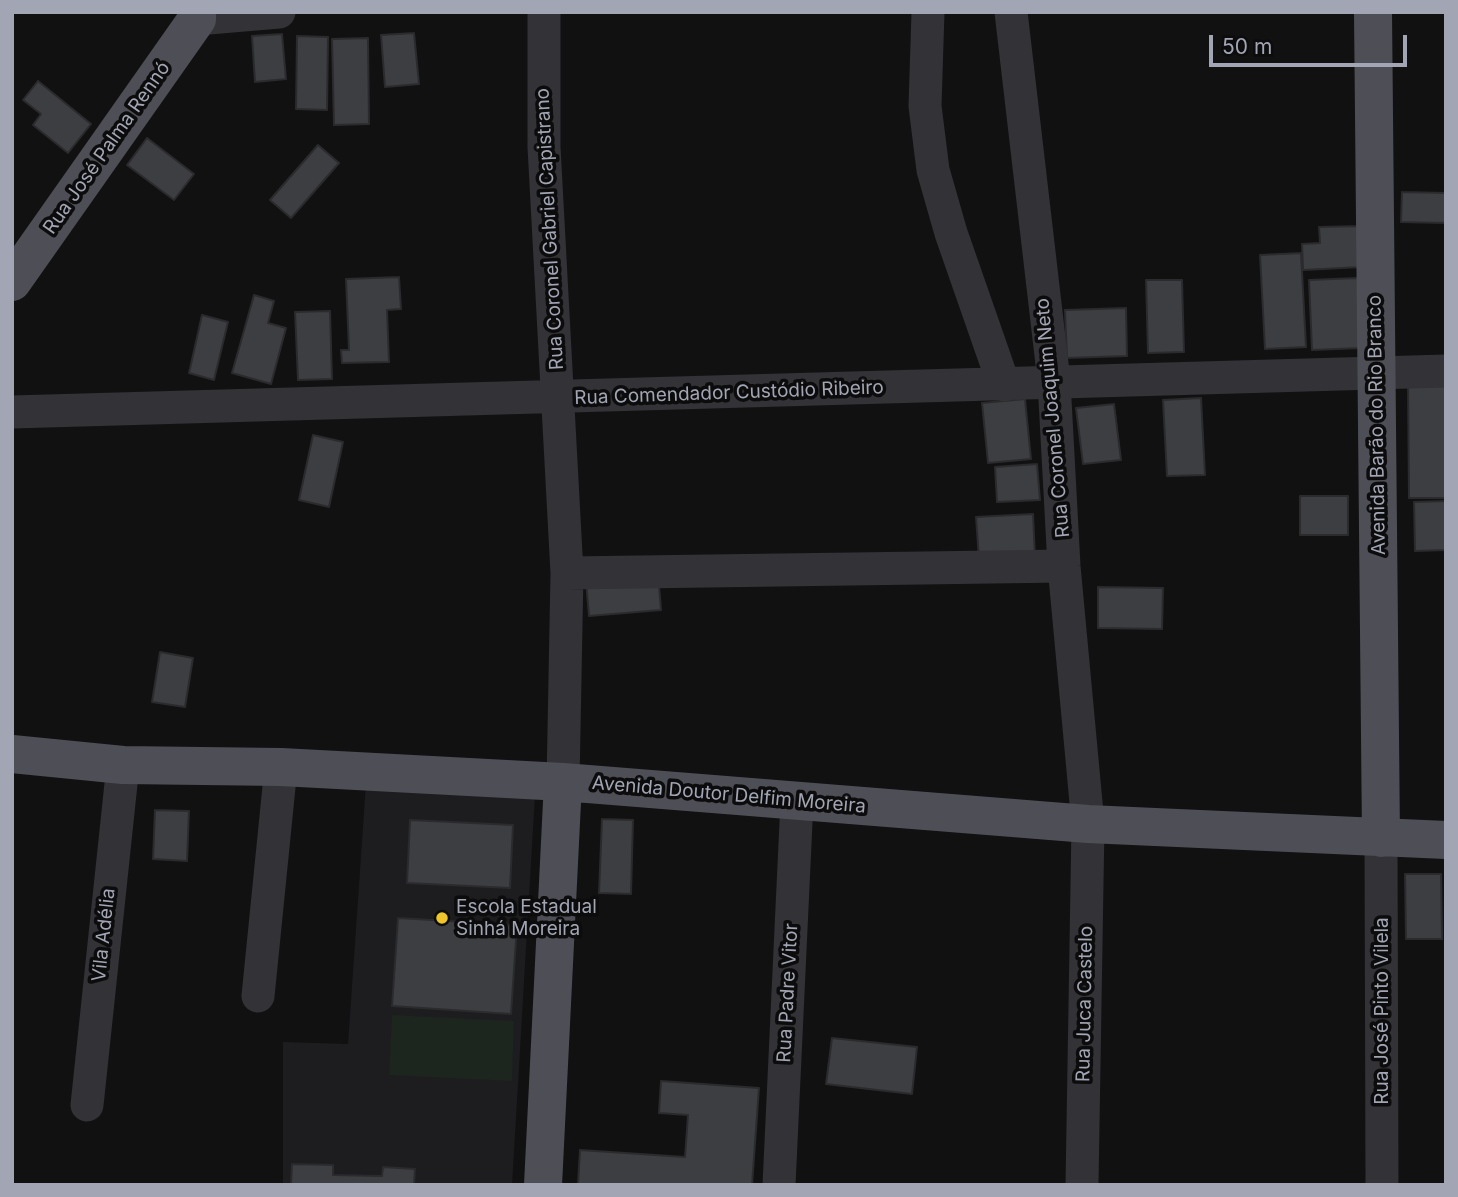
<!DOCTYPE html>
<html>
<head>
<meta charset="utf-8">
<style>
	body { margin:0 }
	#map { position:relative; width:1458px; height:1197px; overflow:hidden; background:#111112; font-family:Inter,sans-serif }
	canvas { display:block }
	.frame { position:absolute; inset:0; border:14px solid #a2a5b3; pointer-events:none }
	.scale { position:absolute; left:1209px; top:35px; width:198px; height:32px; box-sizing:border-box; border:4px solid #a2a5b3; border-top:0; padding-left:9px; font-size:21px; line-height:24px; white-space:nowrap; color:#a2a5b3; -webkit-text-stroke:5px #0c0c0d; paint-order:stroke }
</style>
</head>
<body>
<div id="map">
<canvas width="1458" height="1197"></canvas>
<div class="frame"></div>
<div class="scale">50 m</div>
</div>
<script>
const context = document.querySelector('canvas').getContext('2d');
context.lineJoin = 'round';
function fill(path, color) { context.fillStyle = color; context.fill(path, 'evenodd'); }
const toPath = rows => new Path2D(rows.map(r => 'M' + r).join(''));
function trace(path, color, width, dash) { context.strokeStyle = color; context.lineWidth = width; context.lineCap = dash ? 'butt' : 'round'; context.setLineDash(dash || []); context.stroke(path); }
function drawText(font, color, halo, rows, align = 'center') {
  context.font = font + ' Inter,sans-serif'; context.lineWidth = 7; context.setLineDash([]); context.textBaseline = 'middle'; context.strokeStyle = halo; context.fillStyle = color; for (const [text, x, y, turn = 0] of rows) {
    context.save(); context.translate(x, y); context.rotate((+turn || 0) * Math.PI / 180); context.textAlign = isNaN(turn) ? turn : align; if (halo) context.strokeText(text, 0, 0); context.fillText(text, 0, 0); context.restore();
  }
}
const built = toPath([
	[366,784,535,795,512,1185,283,1185,283,1042,348,1044]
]);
const green = toPath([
	[392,1015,514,1021,512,1081,389,1075]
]);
const building = toPath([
	[414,33,419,84,385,87,381,35,414,33],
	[282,34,286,79,255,82,252,36,282,34],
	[297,36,328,37,327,110,296,109,297,36],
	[368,38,369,124,334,125,332,39,368,38],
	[38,81,91,124,68,153,33,125,41,114,23,100,38,81],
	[147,138,194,174,174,200,127,165,147,138],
	[318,145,339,163,291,218,270,200,318,145],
	[1402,192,1446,193,1446,223,1401,222,1402,192],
	[1360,226,1362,267,1303,270,1302,244,1320,243,1319,227,1360,226],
	[1301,253,1306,347,1265,349,1260,255,1301,253],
	[399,277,401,309,387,310,389,362,342,363,341,350,349,350,346,279,399,277],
	[1358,278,1361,348,1312,350,1309,280,1358,278],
	[1146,280,1182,280,1184,352,1148,353,1146,280],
	[254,295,274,301,268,323,286,328,271,384,232,373,254,295],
	[1126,308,1127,356,1067,358,1065,310,1126,308],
	[330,311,332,379,298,380,295,312,330,311],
	[202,315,228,322,214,380,189,373,202,315],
	[1408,381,1446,381,1446,498,1409,498,1408,381],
	[1201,398,1205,475,1167,476,1163,400,1201,398],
	[1025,399,1031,459,988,463,982,403,1025,399],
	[1114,404,1121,460,1083,464,1076,408,1114,404],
	[313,435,343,442,329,507,299,500,313,435],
	[1037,464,1040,500,997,502,995,467,1037,464],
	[1300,496,1348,496,1348,535,1300,535,1300,496],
	[1446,501,1446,550,1415,551,1414,502,1446,501],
	[1033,514,1035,557,979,559,976,517,1033,514],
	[658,574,661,610,589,616,586,581,658,574],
	[1098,587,1163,588,1162,629,1098,628,1098,587],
	[160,652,193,658,185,707,152,702,160,652],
	[155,810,189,811,187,861,153,859,155,810],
	[602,819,633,820,631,894,599,893,602,819],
	[410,820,513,825,510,888,407,883,410,820],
	[1405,874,1441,874,1442,939,1406,939,1405,874],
	[398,918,517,925,511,1014,392,1006,398,918],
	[832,1038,917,1047,912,1094,826,1084,832,1038],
	[661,1081,759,1088,752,1185,578,1185,580,1150,685,1157,688,1115,659,1113,661,1081],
	[292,1164,333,1165,333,1175,382,1176,383,1167,415,1169,414,1185,291,1185,292,1164]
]);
const minor = toPath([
	[544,12,544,147,567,573,563,782],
	[928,12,925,106,933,170,951,233,1004,385],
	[1011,12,1054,381,1064,566,1088,824,1082,1185],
	[197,19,279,12],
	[12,412,1446,371],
	[567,573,1064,566],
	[1381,838,1382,1185],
	[258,996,281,767],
	[87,1105,123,765],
	[779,1185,797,801]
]);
const major = toPath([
	[1373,12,1381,838],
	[12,282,197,19,197,12],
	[12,754,123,765,281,767,563,782,1088,824,1446,840],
	[543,1185,563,782]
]);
const markers = [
	[442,918,7,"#eec62c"]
];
const streetNames = [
	["Rua José Palma Rennó",107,148,-55],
	["Rua Coronel Gabriel Capistrano",550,229,-93],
	["Rua Comendador Custódio Ribeiro",729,393,-2],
	["Rua Coronel Joaquim Neto",1053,418,-95],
	["Avenida Barão do Rio Branco",1377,425,-91],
	["Avenida Doutor Delfim Moreira",729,795,5],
	["Vila Adélia",104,935,-84],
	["Rua Padre Vitor",788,993,-87],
	["Rua Juca Castelo",1085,1004,-89],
	["Rua José Pinto Vilela",1382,1011,-90]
];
const poiNames = [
	["Escola Estadual",456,907],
	["Sinhá Moreira",456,929]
];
fill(built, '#1d1d1f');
fill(green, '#1d251f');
fill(building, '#3d3e42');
trace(building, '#2b2b2e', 2);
trace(minor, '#323237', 33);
trace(major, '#4e4e56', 38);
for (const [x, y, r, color] of markers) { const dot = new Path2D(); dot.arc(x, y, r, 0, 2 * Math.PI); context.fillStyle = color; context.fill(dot); trace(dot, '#0c0c0d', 2.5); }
drawText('19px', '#a2a5b3', '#0c0c0d', streetNames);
drawText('19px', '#a2a5b3', '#0c0c0d', poiNames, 'left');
</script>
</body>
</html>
